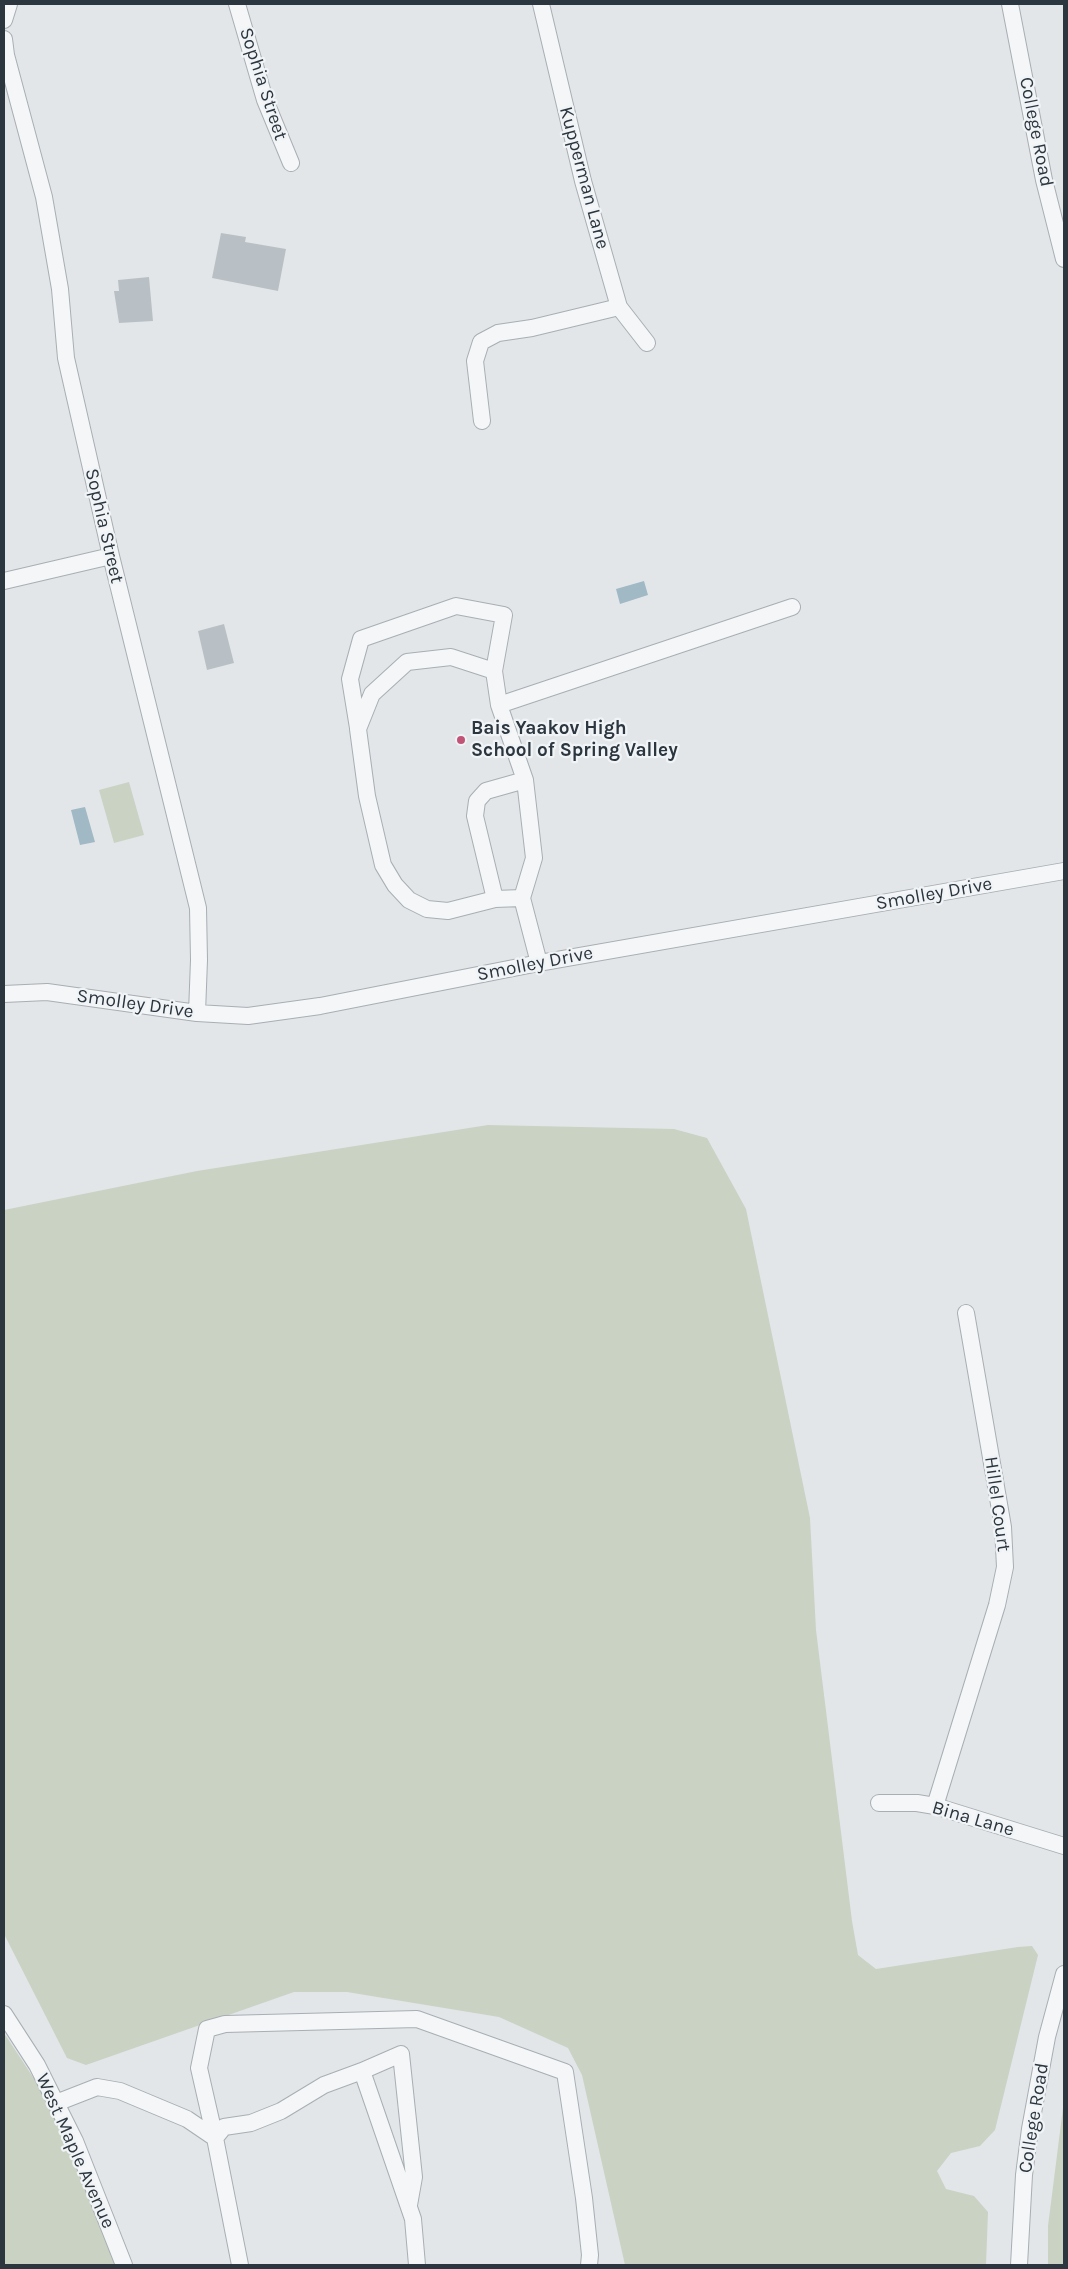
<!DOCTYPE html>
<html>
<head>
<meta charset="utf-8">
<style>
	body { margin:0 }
	#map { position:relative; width:1068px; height:2269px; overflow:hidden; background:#e2e6e9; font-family:Karla,sans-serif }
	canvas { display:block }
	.frame { position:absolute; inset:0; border:5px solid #2c363f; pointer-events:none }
</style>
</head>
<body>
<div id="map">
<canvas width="1068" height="2269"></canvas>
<div class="frame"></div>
</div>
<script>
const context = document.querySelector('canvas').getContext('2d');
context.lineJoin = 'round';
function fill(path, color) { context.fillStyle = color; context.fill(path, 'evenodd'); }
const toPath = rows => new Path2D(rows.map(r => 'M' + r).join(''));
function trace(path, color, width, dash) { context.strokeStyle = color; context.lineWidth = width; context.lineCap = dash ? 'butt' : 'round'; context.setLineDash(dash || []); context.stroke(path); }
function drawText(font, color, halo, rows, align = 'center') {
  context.font = font + ' Karla,sans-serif'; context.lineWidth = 4.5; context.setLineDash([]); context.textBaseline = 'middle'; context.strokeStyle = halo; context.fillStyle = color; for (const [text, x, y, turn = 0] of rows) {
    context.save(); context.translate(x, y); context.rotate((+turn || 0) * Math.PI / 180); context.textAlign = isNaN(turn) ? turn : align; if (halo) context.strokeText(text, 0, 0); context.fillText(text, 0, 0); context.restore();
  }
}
const green = toPath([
	[129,782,144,835,114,843,99,790],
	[488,1125,674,1129,707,1138,746,1209,810,1518,816,1630,852,1921,858,1955,876,1969,1018,1947,1032,1946,1038,1955,995,2130,980,2146,951,2153,937,2171,946,2189,974,2196,988,2212,986,2265,625,2265,582,2075,568,2048,499,2017,347,1992,294,1992,86,2065,67,2058,4,1934,4,1210,197,1171],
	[4,2033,75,2141,119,2265,4,2265],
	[1064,2100,1064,2265,1048,2265,1048,2226]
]);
const water = toPath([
	[644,581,648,595,620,604,616,589],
	[85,807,95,842,80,845,71,810]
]);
const building = toPath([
	[221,233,246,237,245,242,286,249,278,291,212,278],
	[149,277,153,321,119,323,114,291,119,291,118,280],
	[224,624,234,663,207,670,198,631]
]);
const minor = toPath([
	[237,4,265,100,291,163],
	[541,4,583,181,619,307,647,343],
	[1010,4,1044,180,1064,259],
	[4,20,9,4],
	[4,39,6,55,44,197,60,289,66,358,111,556,198,908,199,960,197,1013],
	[482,421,475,361,481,342,498,333,532,328,619,307],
	[4,581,111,556],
	[499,705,792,607],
	[358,728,350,679,361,639,456,606,504,615,494,671],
	[522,898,495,899,448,911,427,909,409,900,395,885,383,865,367,796,358,729,372,694,407,662,451,657,494,671,499,705,525,780,534,858,522,898,539,963],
	[495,899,475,816,477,801,486,791,525,780],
	[4,994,47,992,197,1013,248,1016,320,1006,539,963,1064,871],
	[879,1803,917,1803,935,1806,1064,1846],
	[935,1806,997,1605,1005,1567,1003,1527,966,1313],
	[4,2014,37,2065,75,2141,124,2265],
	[362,2071,401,2054,414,2177,409,2205],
	[56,2103,97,2087,120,2091,187,2119,215,2138,240,2265],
	[215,2138,199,2068,207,2029,225,2024,417,2019,565,2072,584,2198,590,2255,589,2265],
	[215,2138,224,2127,251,2123,281,2111,324,2085,362,2071,413,2219,417,2265],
	[1019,2265,1024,2175,1030,2129,1047,2037,1064,1974]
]);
const markers = [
	[461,740,5,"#c15377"]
];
const streetNames = [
	["Sophia Street",263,84,72],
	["College Road",1036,132,79],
	["Kupperman Lane",584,178,75],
	["Sophia Street",104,526,77],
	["Smolley Drive",934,894,-10],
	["Smolley Drive",535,964,-11],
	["Smolley Drive",135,1004,8],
	["Hillel Court",997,1504,82],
	["Bina Lane",973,1819,16],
	["College Road",1034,2118,-81],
	["West Maple Avenue",75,2151,66]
];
const poiNames = [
	["Bais Yaakov High",471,729],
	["School of Spring Valley",471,751]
];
fill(green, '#cad2c4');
fill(water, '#a0b9c5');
fill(building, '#b9c0c5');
trace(minor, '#a8aeb3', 18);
trace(minor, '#f4f6f7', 16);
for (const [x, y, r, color] of markers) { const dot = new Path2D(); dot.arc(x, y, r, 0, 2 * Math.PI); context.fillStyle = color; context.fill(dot); trace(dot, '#f1f4f6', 2); }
drawText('19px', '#2c363f', '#f1f4f6', streetNames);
drawText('bold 19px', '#2c363f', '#f1f4f6', poiNames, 'left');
</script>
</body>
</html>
